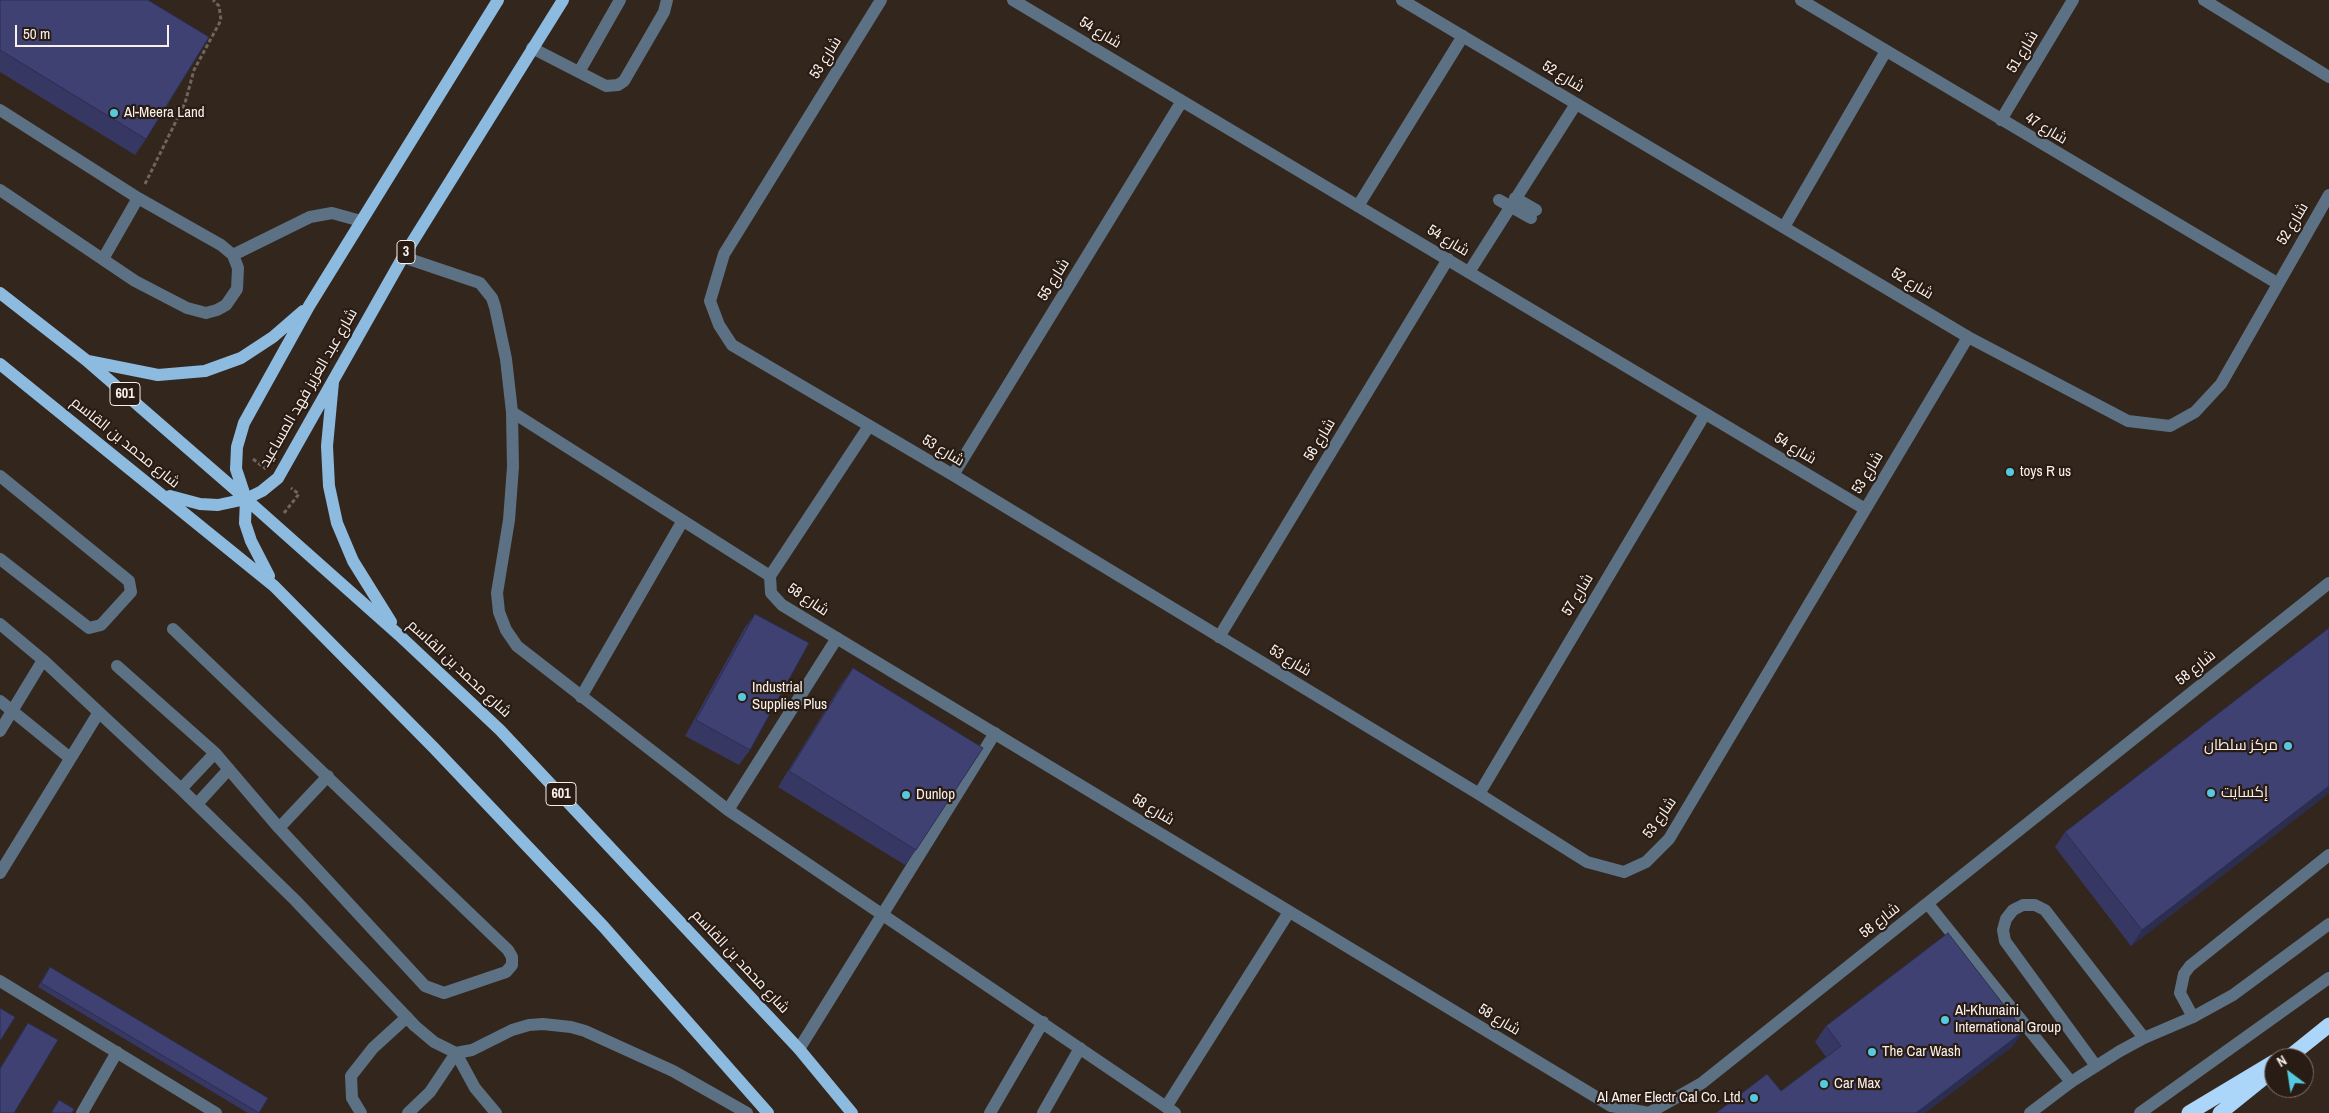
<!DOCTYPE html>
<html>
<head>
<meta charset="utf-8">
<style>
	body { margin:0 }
	#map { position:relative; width:2329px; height:1113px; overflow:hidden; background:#33261d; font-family:"Archivo Narrow",sans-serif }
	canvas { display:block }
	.north { position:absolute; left:2264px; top:1048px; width:50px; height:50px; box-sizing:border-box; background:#291c14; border:1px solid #7c716a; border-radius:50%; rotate:329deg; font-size:14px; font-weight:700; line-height:20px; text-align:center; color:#f9f0eb }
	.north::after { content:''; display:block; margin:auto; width:18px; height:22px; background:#56c9e0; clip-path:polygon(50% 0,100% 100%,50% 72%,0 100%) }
	.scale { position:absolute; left:15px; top:25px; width:154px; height:22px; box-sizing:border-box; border:2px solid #f9f0eb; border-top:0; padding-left:6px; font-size:15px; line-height:18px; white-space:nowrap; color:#f9f0eb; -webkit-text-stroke:4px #291c14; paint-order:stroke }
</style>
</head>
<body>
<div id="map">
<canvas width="2329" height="1113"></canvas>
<div class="north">N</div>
<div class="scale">50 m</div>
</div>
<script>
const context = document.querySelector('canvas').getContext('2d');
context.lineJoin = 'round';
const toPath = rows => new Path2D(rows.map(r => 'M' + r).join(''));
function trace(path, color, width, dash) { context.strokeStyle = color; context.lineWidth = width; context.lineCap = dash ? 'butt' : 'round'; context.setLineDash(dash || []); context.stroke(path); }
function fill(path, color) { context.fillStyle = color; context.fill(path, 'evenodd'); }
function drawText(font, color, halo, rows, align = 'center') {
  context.font = font + ' "Archivo Narrow",Cairo,sans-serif'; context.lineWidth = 4.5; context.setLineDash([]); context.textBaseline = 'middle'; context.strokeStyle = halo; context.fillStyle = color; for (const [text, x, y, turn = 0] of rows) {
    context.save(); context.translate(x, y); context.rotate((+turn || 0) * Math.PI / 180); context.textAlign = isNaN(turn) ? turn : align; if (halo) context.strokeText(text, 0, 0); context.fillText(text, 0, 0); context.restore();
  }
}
const path = toPath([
	[145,184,185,103,194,70,221,20,219,6,213,0],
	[253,459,266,469],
	[284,513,299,494,291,488]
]);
const lane = toPath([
	[2204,0,2329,77],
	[532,48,606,86,618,85,624,81,664,12,667,0],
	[579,72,620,0],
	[0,110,138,198,221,245,233,255,238,268,237,289,226,305,217,310,206,313,187,308,135,281,0,190],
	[1515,198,1536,210],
	[1499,200,1531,218],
	[1358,206,1463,36],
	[1784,227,1886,51],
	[233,255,310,217,332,213,361,221],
	[103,259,138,198],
	[1469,272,1576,104],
	[512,412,770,576],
	[0,476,129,581,131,592,101,625,89,628,0,559],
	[0,624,43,660,181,789,295,900,415,1026,434,1042,456,1053,472,1050,512,1030,529,1025,543,1024,571,1027,585,1031,673,1071,747,1113],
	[117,666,215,753,279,828,425,986,444,993,506,972,512,965,512,957,508,950,173,629],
	[581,697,682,522],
	[0,701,70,758],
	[0,731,43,660],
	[181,789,215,753],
	[197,804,229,769],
	[728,810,837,638],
	[279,828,328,776],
	[0,873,99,712],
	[1928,904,2071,1082],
	[0,981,216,1113],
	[2193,1017,2180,993,2184,974,2190,966,2329,855],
	[799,1049,995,733],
	[456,1053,475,1088,496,1113],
	[2096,1066,2005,941,2003,930,2006,919,2013,910,2023,905,2035,905,2045,910,2144,1038],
	[1166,1107,1289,912],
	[82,1113,117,1052],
	[361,1113,352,1098,351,1076,373,1048,407,1017],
	[408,1113,430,1092,456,1053]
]);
const street = toPath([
	[881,0,724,254,710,301,719,325,732,345,953,475,1479,794,1587,862,1624,872,1646,862,1669,839,1968,337],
	[1013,0,1865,509],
	[1402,0,1968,337,2128,421,2170,426,2195,412,2221,384,2329,195],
	[1801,0,2277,283],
	[2001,120,2073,0],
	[403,257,480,283,492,298,495,307,506,359,512,412,513,467,509,520,497,593,499,612,506,630,517,646,728,810,1175,1113],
	[869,426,770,576,771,593,782,605,1611,1106,1649,1113,1702,1083,2329,583],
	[953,475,1182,101],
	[1219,637,1448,259],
	[1479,794,1705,414],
	[990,1113,1043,1022],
	[1043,1113,1080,1048],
	[2030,1113,2071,1082,2120,1051,2144,1038,2193,1017,2233,995,2329,924],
	[2140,1113,2329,978]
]);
const primary = toPath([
	[0,293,86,360,246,499,399,635,500,730,799,1049,852,1113],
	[88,361,158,375,205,371,241,358,273,337,303,311],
	[0,364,274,586,434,748,603,926,768,1113],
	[333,382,327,446,329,486,337,523,353,561,391,622],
	[170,496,200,504,218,505,246,499,262,491,278,478,403,257,563,0],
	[269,576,251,541,245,523,246,499,236,469,237,447,244,423,309,306,498,0]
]);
const highway = toPath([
	[2288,1058,2329,1025],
	[2189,1113,2274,1062],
	[2220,1113,2271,1072]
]);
const wall = toPath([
	[0,0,146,139,135,155,0,72],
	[755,614,750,750,739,765,685,736,744,629],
	[2329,628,2329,793,2131,946,2055,847,2065,832],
	[853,668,916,850,905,865,778,787,842,683],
	[47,971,259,1113,248,1113,38,987],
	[28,1023,0,1113,0,1068,20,1035],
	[1826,1026,2013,1046,1925,1113,1716,1113,1781,1091,1826,1057,1815,1042]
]);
const shadedWall = toPath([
	[2329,786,2329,793,2131,946,2142,930],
	[2024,1031,2013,1046,1925,1113,1916,1113]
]);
const building = toPath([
	[0,0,148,0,209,37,146,139,0,50,0,0],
	[755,614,809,643,750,750,696,720,755,614],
	[2329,628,2329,786,2142,930,2065,832,2329,628],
	[853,668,983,748,916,850,789,771,853,668],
	[1948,933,2024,1031,1916,1113,1716,1113,1767,1074,1781,1091,1841,1046,1826,1026,1948,933],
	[50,967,268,1098,259,1113,41,983,50,967],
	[0,1008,15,1017,0,1041,0,1008],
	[28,1023,58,1040,14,1113,0,1113,0,1069,28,1023],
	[59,1100,74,1109,72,1113,51,1113,59,1100]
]);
const markers = [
	[114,113,5,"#56c9e0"],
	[2010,472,5,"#56c9e0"],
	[742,697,5,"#56c9e0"],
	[2288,746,5,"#56c9e0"],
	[2211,793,5,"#56c9e0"],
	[906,795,5,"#56c9e0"],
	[1945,1020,5,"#56c9e0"],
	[1872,1052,5,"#56c9e0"],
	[1824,1084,5,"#56c9e0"],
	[1754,1098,5,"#56c9e0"]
];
const shields = [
	[406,252,18],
	[125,394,30],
	[561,794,30]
];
const shieldNames = [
	["3",406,252],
	["601",125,394],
	["601",561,794]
];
const streetNames = [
	["شارع 54",1100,33,31],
	["شارع 51",2023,52,-59],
	["شارع 53",826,58,-58],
	["شارع 52",1563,77,31],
	["شارع 47",2046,129,31],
	["شارع 52",2293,224,-59],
	["شارع 54",1448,241,31],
	["شارع 55",1054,280,-58],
	["شارع 52",1912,284,31],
	["شارع عبد العزيز فهد المساعيد",309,388,-60],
	["شارع 56",1320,440,-59],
	["شارع محمد بن القاسم",125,443,39],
	["شارع 54",1795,449,31],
	["شارع 53",943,451,31],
	["شارع 53",1868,473,-59],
	["شارع 57",1578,595,-59],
	["شارع 58",808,600,34],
	["شارع 53",1290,661,31],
	["شارع 58",2196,668,-39],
	["شارع محمد بن القاسم",459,669,43],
	["شارع 58",1153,810,31],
	["شارع 53",1660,818,-55],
	["شارع 58",1880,921,-38],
	["شارع محمد بن القاسم",740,962,47],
	["شارع 58",1499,1020,31]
];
const poiNames = [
	["Al-Meera Land",124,113],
	["toys R us",2020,472],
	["Industrial",752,688],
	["Supplies Plus",752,705],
	["مركز سلطان",2278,746,"right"],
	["إكسايت",2221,793],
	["Dunlop",916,795],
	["Al-Khunaini",1955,1011],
	["International Group",1955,1028],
	["The Car Wash",1882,1052],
	["Car Max",1834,1084],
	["Al Amer Electr Cal Co. Ltd.",1744,1098,"right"]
];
trace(path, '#70645c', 3, [4, 2.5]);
trace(lane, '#5c7183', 12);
trace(street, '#5c7183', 12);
trace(primary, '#8dbadf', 12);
trace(highway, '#abd6fa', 15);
fill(wall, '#363863');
fill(shadedWall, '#2c2e50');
fill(building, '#3f4173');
trace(building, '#2c2e50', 1);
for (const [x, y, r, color] of markers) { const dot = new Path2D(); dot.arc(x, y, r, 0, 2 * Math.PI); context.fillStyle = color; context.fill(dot); trace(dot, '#291c14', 2); }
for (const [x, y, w] of shields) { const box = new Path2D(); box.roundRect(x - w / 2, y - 11.5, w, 23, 4); context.fillStyle = '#291c14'; context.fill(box); trace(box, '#f9f0eb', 1); }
drawText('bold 14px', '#f9f0eb', null, shieldNames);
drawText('15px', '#f9f0eb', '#291c14', streetNames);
drawText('15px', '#f9f0eb', '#291c14', poiNames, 'left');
</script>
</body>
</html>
